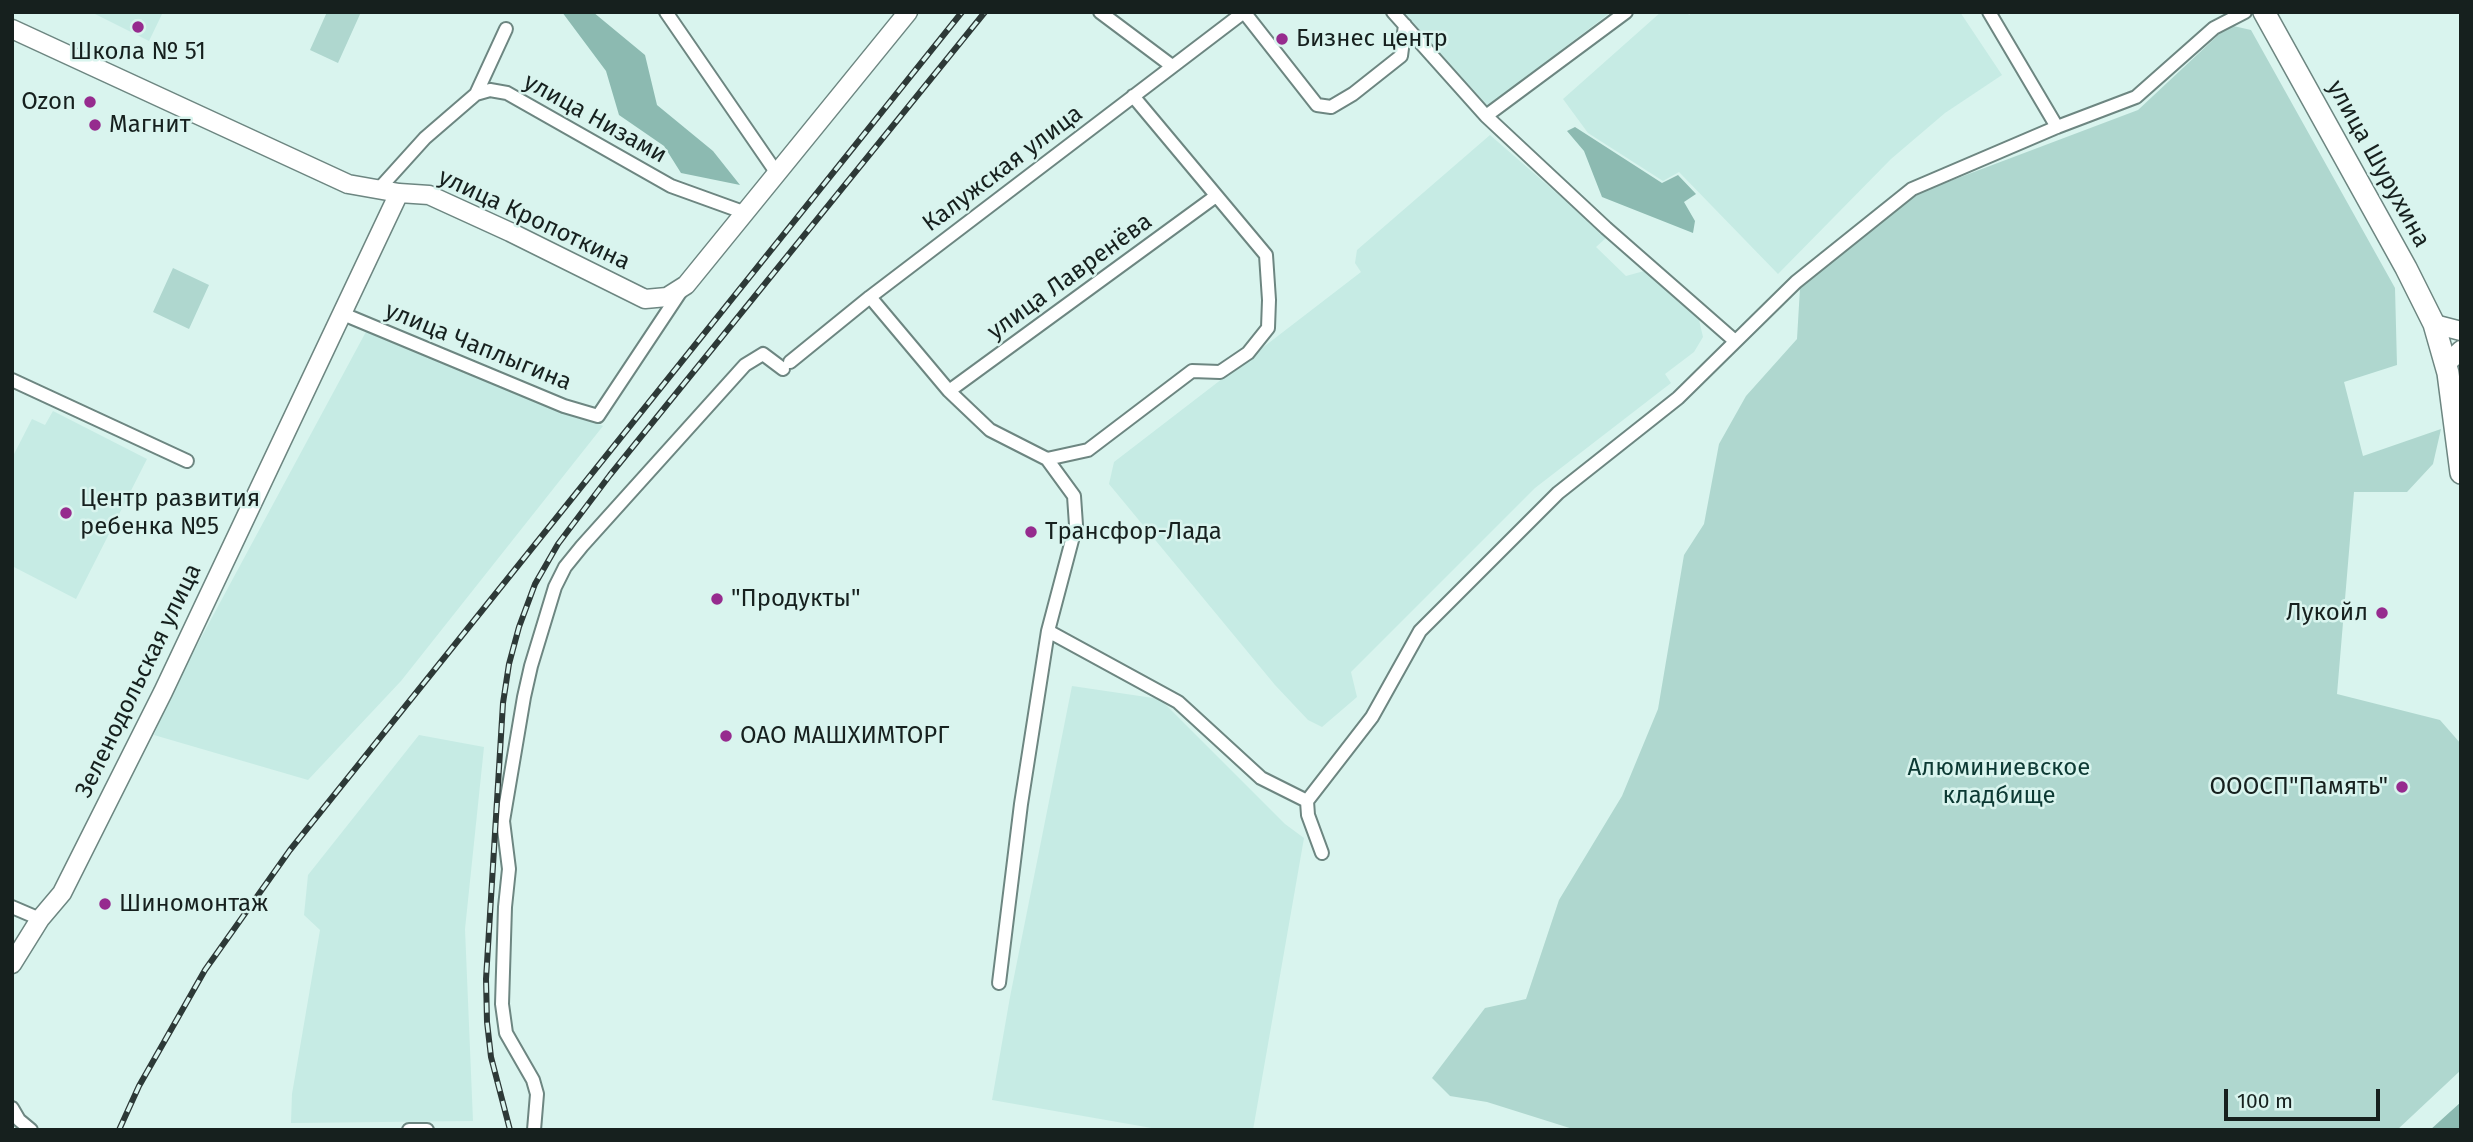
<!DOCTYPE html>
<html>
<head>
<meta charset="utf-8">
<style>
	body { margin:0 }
	#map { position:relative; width:2473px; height:1142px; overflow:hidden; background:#d9f4ee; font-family:"Fira Sans",sans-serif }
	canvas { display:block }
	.frame { position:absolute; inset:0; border:14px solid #16201e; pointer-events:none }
	.scale { position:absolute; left:2224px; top:1089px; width:156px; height:32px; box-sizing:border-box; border:4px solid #16201e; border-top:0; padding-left:9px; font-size:21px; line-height:24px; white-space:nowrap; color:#16201e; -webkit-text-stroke:5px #d9f4ee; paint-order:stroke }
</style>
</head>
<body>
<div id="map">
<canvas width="2473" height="1142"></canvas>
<div class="frame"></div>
<div class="scale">100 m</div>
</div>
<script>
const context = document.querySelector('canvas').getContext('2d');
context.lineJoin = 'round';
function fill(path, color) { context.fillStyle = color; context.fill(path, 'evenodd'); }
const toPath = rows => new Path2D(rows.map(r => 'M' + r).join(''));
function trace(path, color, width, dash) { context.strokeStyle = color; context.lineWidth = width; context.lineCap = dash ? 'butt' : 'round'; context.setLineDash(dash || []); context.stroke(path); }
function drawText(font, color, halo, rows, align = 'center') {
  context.font = font + ' "Fira Sans",sans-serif'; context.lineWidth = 5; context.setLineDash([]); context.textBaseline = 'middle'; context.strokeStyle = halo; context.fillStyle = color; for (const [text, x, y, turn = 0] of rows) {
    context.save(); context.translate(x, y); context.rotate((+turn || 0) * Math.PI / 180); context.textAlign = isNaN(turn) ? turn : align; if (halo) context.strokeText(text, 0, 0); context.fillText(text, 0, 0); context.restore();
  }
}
const built = toPath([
	[91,12,163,12,149,41],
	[1403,12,1611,12,1488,106],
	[1661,12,1687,12,1689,15,1693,12,1960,12,2002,75,1945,113,1891,159,1778,274,1679,172,1663,181,1588,133,1563,99],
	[1490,135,1607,237,1596,247,1626,276,1644,271,1699,320,1703,337,1694,352,1665,374,1671,383,1535,488,1351,672,1357,697,1322,727,1308,720,1275,685,1109,484,1114,462,1361,272,1355,263,1357,250],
	[368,328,603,426,401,681,308,780,154,735,167,701],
	[53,411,147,459,76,599,12,566,12,458,32,419,45,425],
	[1072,686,1160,699,1285,824,1304,838,1253,1130,1163,1130,992,1100,1010,997],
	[419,735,484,747,465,929,473,1121,291,1123,292,1094,320,930,304,915,308,875]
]);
const green = toPath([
	[327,12,361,12,338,63,310,50],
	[2229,25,2251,30,2395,288,2397,365,2344,382,2363,456,2441,429,2433,464,2407,492,2354,492,2337,694,2440,720,2461,744,2461,1070,2397,1130,1576,1130,1487,1102,1450,1096,1432,1078,1485,1008,1526,999,1559,900,1622,796,1658,709,1684,555,1704,524,1719,444,1746,396,1797,339,1800,288,1905,198,2138,110],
	[173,268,209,285,189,329,153,312]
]);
const forest = toPath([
	[562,12,593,12,645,55,657,105,713,151,740,185,681,173,664,146,619,115,606,71],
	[1575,127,1662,183,1678,175,1696,194,1684,202,1695,221,1693,233,1602,197,1584,151,1567,131],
	[2461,1102,2461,1130,2430,1130]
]);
const street = toPath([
	[666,12,776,172],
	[1100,12,1172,66],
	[1393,12,1486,116,1606,228,1735,341],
	[1989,12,2057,127],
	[476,94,506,29],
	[1486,116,1626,12],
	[378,190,425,138,476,94,490,90,507,93,671,186,743,212],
	[870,297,949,391,990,430,1047,459,1074,496,1076,525,1048,631,1021,804,999,983],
	[343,314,564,406,598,416,681,291],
	[790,362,870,297,1244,12,1317,105,1331,107,1353,94,1401,56,1405,25],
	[12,380,187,461],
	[949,391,1216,196],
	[1047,459,1088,450,1192,371,1220,372,1248,353,1268,328,1269,300,1266,255,1133,96],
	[1048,631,1178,702,1261,778,1307,801,1308,815,1322,853],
	[1307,801,1372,717,1420,631,1558,493,1678,398,1796,282,1912,189,2057,127,2136,97,2214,28,2245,12],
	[12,907,40,919],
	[12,1108,19,1120,31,1130],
	[409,1130,427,1130],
	[534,1130,537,1094,533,1080,506,1033,502,1004,505,907,509,869,503,821,524,697,531,666,555,587,565,567,582,546,745,365,763,354,783,369]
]);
const secondary = toPath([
	[12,29,348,184,399,193,429,195,510,232,645,299,667,297,686,285,908,12],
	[2434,324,2461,331],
	[2446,364,2461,350],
	[12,964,40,919,62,893,163,692,399,193]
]);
const highway = toPath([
	[2264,12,2406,268,2434,324,2448,373,2461,473]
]);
const rail = toPath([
	[119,1130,139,1086,205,970,290,850,962,12],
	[510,1130,491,1057,487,1022,486,979,503,703,509,664,519,627,535,584,558,544,610,475,985,12]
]);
const markers = [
	[138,27,7,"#962b8e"],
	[1282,39,7,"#962b8e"],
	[90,102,7,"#962b8e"],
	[95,125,7,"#962b8e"],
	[66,513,7,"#962b8e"],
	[1031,532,7,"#962b8e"],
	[717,599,7,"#962b8e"],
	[2382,613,7,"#962b8e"],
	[726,736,7,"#962b8e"],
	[2402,787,7,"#962b8e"],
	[105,904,7,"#962b8e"]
];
const poiNames = [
	["Бизнес центр",1296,39],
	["Школа № 51",138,52,"center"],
	["Ozon",76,102,"right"],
	["Магнит",109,125],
	["Центр развития",80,499],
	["ребенка №5",80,527],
	["Трансфор-Лада",1045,532],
	["\"Продукты\"",731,599],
	["Лукойл",2368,613,"right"],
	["ОАО МАШХИМТОРГ",740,736],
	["ОООСП\"Память\"",2388,787,"right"],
	["Шиномонтаж",119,904]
];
const streetNames = [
	["улица Низами",595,119,29],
	["улица Шурухина",2378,164,61],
	["Калужская улица",1003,169,-37],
	["улица Кропоткина",534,220,25],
	["улица Лавренёва",1070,277,-36],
	["улица Чаплыгина",478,347,22],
	["Зеленодольская улица",139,681,-64]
];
const parkNames = [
	["Алюминиевское",1999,768],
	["кладбище",1999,796]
];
fill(built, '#c6ebe4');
fill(green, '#afd7cf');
fill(forest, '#8cbab1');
trace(street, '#6d8681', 16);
trace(secondary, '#6d8681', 21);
trace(highway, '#6d8681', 24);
trace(street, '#fff', 12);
trace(secondary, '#fff', 18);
trace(highway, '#fff', 21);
trace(rail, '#2d3937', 6);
trace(rail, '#d9f4ee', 3.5, [10]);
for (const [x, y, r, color] of markers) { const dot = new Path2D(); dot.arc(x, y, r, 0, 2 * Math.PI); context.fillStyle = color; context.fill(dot); trace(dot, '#d9f4ee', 2.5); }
drawText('24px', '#16201e', '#d9f4ee', poiNames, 'left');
drawText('24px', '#16201e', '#d9f4ee', streetNames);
drawText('24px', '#0c3933', '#d9f4ee', parkNames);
</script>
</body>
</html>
